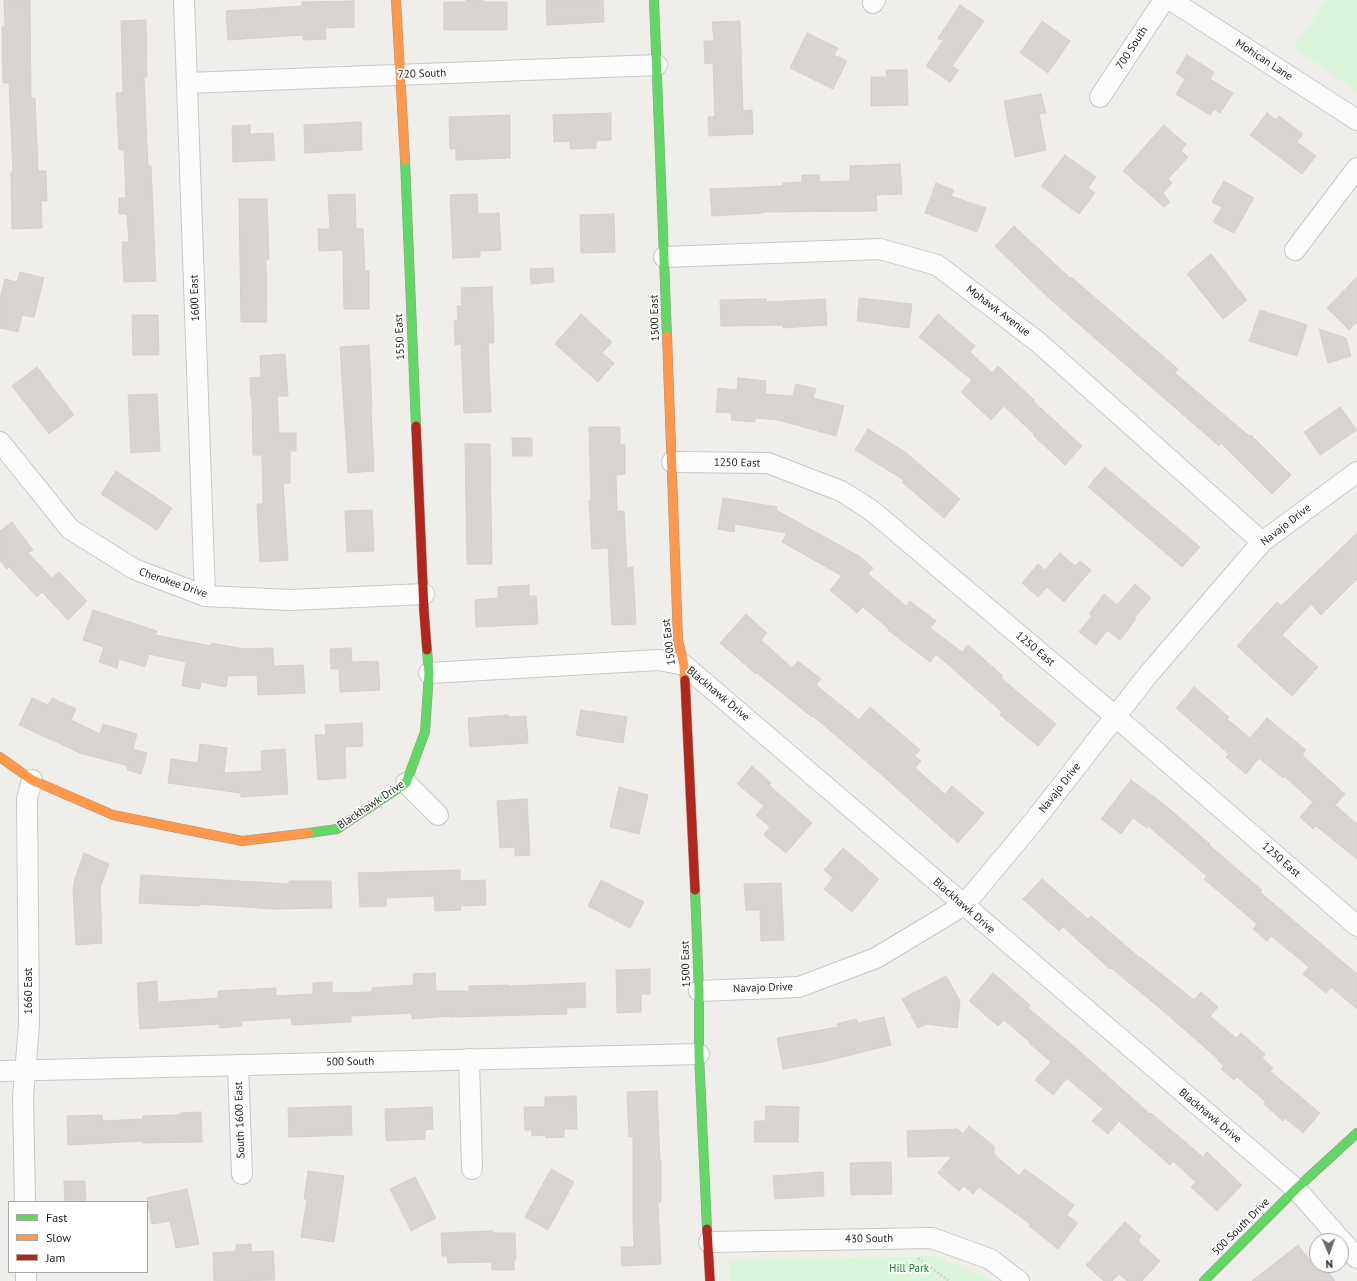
<!DOCTYPE html>
<html>
<head>
<meta charset="utf-8">
<style>
	body { margin:0 }
	#map { position:relative; width:1357px; height:1281px; overflow:hidden; background:#f0eeeb; font-family:"PT Sans",sans-serif }
	canvas { display:block }
	.legend { position:absolute; left:8px; top:1201px; width:140px; height:72px; box-sizing:border-box; background:#fff; border:1px solid #a7a7a7; margin:0; padding:5px 7px; list-style:none; font-size:12px; color:#222 }
	.legend li { display:flex; align-items:center; gap:8px; height:20px }
	.legend b { width:20px; border:1px solid #a7a7a7 }
	.north { position:absolute; left:1309px; top:1233px; width:40px; height:40px; box-sizing:border-box; background:#fff; border:1px solid #a7a7a7; border-radius:50%; rotate:178deg; font-size:11px; font-weight:700; line-height:16px; text-align:center; color:#222 }
	.north::after { content:''; display:block; margin:auto; width:14px; height:18px; background:#6a6968; clip-path:polygon(50% 0,100% 100%,50% 72%,0 100%) }
</style>
</head>
<body>
<div id="map">
<canvas width="1357" height="1281"></canvas>
<ul class="legend">
<li><b style="height:5px;background:#63d668"></b>Fast</li>
<li><b style="height:5px;background:#ff974d"></b>Slow</li>
<li><b style="height:5px;background:#b3261e"></b>Jam</li>
</ul>
<div class="north">N</div>
</div>
<script>
const context = document.querySelector('canvas').getContext('2d');
context.lineJoin = 'round';
function fill(path, color) { context.fillStyle = color; context.fill(path, 'evenodd'); }
const toPath = rows => new Path2D(rows.map(r => 'M' + r).join(''));
function trace(path, color, width, dash) { context.strokeStyle = color; context.lineWidth = width; context.lineCap = dash ? 'butt' : 'round'; context.setLineDash(dash || []); context.stroke(path); }
function drawText(font, color, halo, rows, align = 'center') {
  context.font = font + ' "PT Sans",sans-serif'; context.lineWidth = 3.5; context.setLineDash([]); context.textBaseline = 'middle'; context.strokeStyle = halo; context.fillStyle = color; for (const [text, x, y, turn = 0] of rows) {
    context.save(); context.translate(x, y); context.rotate((+turn || 0) * Math.PI / 180); context.textAlign = isNaN(turn) ? turn : align; if (halo) context.strokeText(text, 0, 0); context.fillText(text, 0, 0); context.restore();
  }
}
const park = toPath([
	[1327,0,1357,0,1357,92,1294,47],
	[934,1256,989,1278,992,1281,730,1281,729,1261]
]);
const building = toPath([
	[4,0,30,0,31,98,35,98,38,171,46,171,47,201,41,201,42,228,12,229,11,172,13,172,9,83,3,83,2,27,5,27,4,0],
	[466,0,483,0,483,2,507,2,507,30,444,30,444,2,466,2,466,0],
	[560,0,603,0,604,22,547,25,546,1,560,0],
	[354,1,354,27,325,28,326,39,303,40,303,35,228,40,226,11,302,6,302,2,354,1],
	[960,5,984,21,952,66,959,70,950,82,926,66,943,41,938,38,960,5],
	[146,20,147,77,144,77,148,166,151,166,156,281,124,282,122,242,129,242,127,214,119,214,119,198,126,198,124,150,119,150,116,93,123,93,121,21,146,20],
	[740,21,743,111,752,110,753,134,709,136,708,117,715,117,713,63,705,64,704,41,714,41,712,22,740,21],
	[1042,21,1070,41,1048,73,1020,53,1042,21],
	[807,33,838,48,834,55,847,61,833,89,790,68,807,33],
	[1187,55,1214,72,1210,79,1233,93,1220,113,1214,109,1210,115,1176,94,1185,79,1176,73,1187,55],
	[886,70,907,70,908,105,871,106,871,77,887,77,886,70],
	[1041,94,1046,113,1039,114,1046,150,1015,157,1004,101,1041,94],
	[611,113,611,140,596,141,596,148,570,149,570,141,554,142,553,115,611,113],
	[1267,113,1276,120,1279,116,1303,134,1297,142,1316,156,1302,174,1250,135,1267,113],
	[510,115,510,158,456,160,456,149,450,149,449,117,510,115],
	[361,122,362,150,305,153,304,125,361,122],
	[250,125,250,134,273,133,275,160,233,162,232,126,250,125],
	[1164,125,1186,144,1181,151,1188,157,1168,179,1172,183,1163,193,1170,202,1164,207,1123,171,1164,125],
	[1065,155,1096,177,1088,188,1095,193,1079,214,1041,186,1065,155],
	[900,164,902,194,876,195,877,211,763,212,763,213,712,216,710,189,783,186,783,183,802,182,802,175,819,175,820,182,850,181,850,166,900,164],
	[1224,181,1254,198,1234,233,1213,222,1222,207,1212,202,1224,181],
	[936,183,954,190,951,196,986,208,977,232,925,213,936,183],
	[355,194,356,229,363,229,365,271,369,271,369,309,344,309,343,250,319,251,318,229,330,229,328,195,355,194],
	[477,194,478,214,499,213,501,250,480,251,480,257,453,258,450,195,477,194],
	[239,199,267,199,269,259,266,259,267,322,241,322,239,199],
	[614,214,615,252,581,253,580,215,614,214],
	[1014,226,1070,278,1071,277,1178,369,1175,373,1249,436,1251,435,1291,475,1272,494,1221,443,1219,446,1051,300,995,246,1014,226],
	[1211,254,1247,300,1223,319,1187,274,1211,254],
	[553,268,554,282,531,284,530,269,553,268],
	[20,272,44,278,34,317,22,315,18,332,0,328,0,299,5,279,17,282,20,272],
	[1357,277,1357,322,1349,330,1327,308,1357,277],
	[492,287,494,343,488,343,491,412,464,413,461,344,455,345,454,321,458,321,457,306,462,306,461,288,492,287],
	[859,298,912,304,909,328,857,321,859,298],
	[766,299,766,302,825,299,827,325,783,328,783,325,721,326,720,300,766,299],
	[1260,310,1307,325,1297,356,1249,341,1260,310],
	[581,314,612,342,602,353,614,363,598,382,555,344,581,314],
	[938,314,975,346,970,352,992,373,998,366,1034,400,1033,401,1082,446,1065,465,1033,435,1034,434,1004,406,991,420,961,392,972,380,919,337,938,314],
	[132,315,158,315,159,355,133,355,132,315],
	[1319,329,1346,338,1351,356,1328,363,1319,329],
	[369,345,372,409,371,409,374,471,348,473,340,347,369,345],
	[285,354,288,396,277,396,279,433,296,433,296,451,290,451,290,483,283,483,288,560,260,562,257,504,263,504,262,455,253,455,252,398,251,398,250,378,261,377,260,356,285,354],
	[37,367,74,415,49,434,12,386,37,367],
	[738,378,766,381,765,394,793,396,796,384,816,389,813,398,844,406,836,436,778,420,755,418,755,422,731,420,732,413,716,412,718,388,737,390,738,378],
	[157,394,160,451,131,453,128,395,157,394],
	[1340,407,1357,430,1320,455,1304,432,1340,407],
	[589,427,620,427,620,445,625,445,625,474,616,475,617,511,624,511,627,568,633,567,636,624,612,625,608,548,592,549,589,500,591,500,589,427],
	[868,429,905,452,960,499,944,518,902,482,904,480,855,450,868,429],
	[512,438,532,438,532,456,513,456,512,438],
	[465,444,490,444,492,564,467,564,465,444],
	[1105,467,1200,547,1182,567,1088,487,1105,467],
	[116,471,172,508,157,530,101,494,116,471],
	[723,498,777,507,776,510,859,556,873,568,868,574,906,606,910,601,936,621,930,628,962,652,968,645,1003,676,1001,678,1056,724,1038,746,1000,715,1002,712,936,654,930,662,888,630,889,629,863,607,857,613,830,590,842,576,782,542,787,533,735,524,734,532,718,529,723,498],
	[372,510,374,551,347,552,345,511,372,510],
	[12,522,33,550,28,553,52,578,59,572,87,601,68,620,42,592,37,597,9,567,7,569,0,561,0,531,12,522],
	[1357,533,1357,579,1321,615,1311,604,1282,635,1318,667,1292,696,1237,646,1277,602,1281,606,1357,533],
	[1060,553,1075,566,1080,561,1091,570,1064,602,1047,587,1038,597,1022,583,1038,564,1045,570,1060,553],
	[1135,584,1151,598,1134,618,1136,619,1120,640,1107,630,1096,645,1079,632,1092,616,1089,614,1104,594,1117,605,1135,584],
	[529,585,529,596,536,596,538,624,476,627,475,600,498,598,498,587,529,585],
	[93,610,157,631,155,635,211,646,211,643,244,649,273,648,274,666,303,665,305,693,258,695,257,675,228,676,226,687,201,682,200,689,182,686,186,662,149,654,145,667,119,659,117,668,99,662,104,647,83,640,93,610],
	[746,614,767,633,761,640,792,668,798,661,821,679,816,685,859,720,870,707,920,750,914,756,921,761,915,768,945,794,952,786,984,813,958,843,875,769,813,716,812,717,757,673,756,674,720,643,746,614],
	[351,648,352,662,378,661,380,690,340,692,339,669,331,669,330,649,351,648],
	[1194,687,1229,717,1227,719,1250,738,1267,718,1306,750,1302,755,1345,794,1335,805,1357,824,1357,859,1316,826,1313,829,1300,817,1313,802,1284,776,1283,778,1259,758,1246,774,1226,757,1229,754,1176,708,1194,687],
	[32,698,48,705,52,698,76,709,71,720,100,734,103,724,137,734,133,749,147,753,141,774,127,770,128,766,80,753,19,725,32,698],
	[581,710,627,717,623,743,576,735,581,710],
	[508,715,508,717,526,716,528,743,470,747,468,718,508,715],
	[362,723,363,746,345,747,346,778,318,780,315,735,326,735,325,725,362,723],
	[200,744,227,748,224,773,262,771,261,751,285,749,288,794,241,797,241,793,168,783,171,759,198,763,200,744],
	[752,766,771,783,769,785,812,823,786,853,764,835,770,827,756,815,764,806,737,784,752,766],
	[1131,780,1165,805,1210,844,1209,845,1262,890,1260,892,1357,974,1357,1009,1331,987,1326,993,1303,974,1309,967,1271,936,1267,941,1253,929,1257,924,1204,879,1207,876,1148,826,1147,828,1133,818,1121,834,1101,819,1131,780],
	[619,787,648,795,639,834,610,827,619,787],
	[527,799,530,855,515,856,515,847,500,848,497,801,527,799],
	[843,848,879,879,852,912,824,889,833,878,824,870,843,848],
	[84,853,109,864,100,888,102,943,76,945,73,889,75,879,84,853],
	[460,870,460,881,485,880,486,905,460,906,461,910,435,911,434,896,386,898,386,906,360,907,358,873,460,870],
	[141,875,289,884,289,881,331,881,332,908,274,909,199,904,199,906,139,903,141,875],
	[1042,879,1088,919,1091,916,1140,958,1140,957,1194,1000,1201,992,1218,1007,1210,1016,1236,1038,1241,1033,1265,1054,1262,1058,1273,1068,1270,1071,1320,1113,1303,1133,1285,1118,1283,1121,1264,1104,1266,1102,1237,1077,1234,1080,1221,1069,1224,1066,1217,1060,1218,1059,1162,1010,1111,968,1110,969,1063,927,1059,931,1023,899,1042,879],
	[601,880,644,902,630,928,588,906,601,880],
	[781,883,784,940,761,941,760,910,746,910,744,884,781,883],
	[650,969,650,994,641,994,641,1012,617,1013,616,970,650,969],
	[435,973,436,991,469,991,469,986,509,985,509,986,585,983,586,1007,566,1008,567,1014,450,1017,450,1016,412,1019,412,1013,351,1016,351,1022,292,1025,291,1018,241,1021,242,1026,220,1028,219,1024,140,1029,137,983,157,981,158,1002,218,998,218,991,276,988,276,996,313,994,313,983,332,982,332,993,372,992,372,988,414,985,413,974,435,973],
	[993,973,1030,1005,1028,1008,1083,1054,1150,1114,1151,1113,1203,1157,1207,1152,1242,1185,1217,1211,1191,1187,1196,1182,1173,1161,1170,1165,1119,1121,1108,1134,1092,1121,1103,1109,1067,1078,1053,1095,1035,1080,1051,1062,1029,1043,1030,1042,1004,1020,998,1026,969,1001,993,973],
	[946,976,960,1001,957,1028,926,1024,918,1028,902,999,946,976],
	[884,1017,891,1045,823,1062,783,1069,777,1038,838,1027,837,1024,856,1019,858,1023,884,1017],
	[657,1091,660,1160,661,1160,661,1202,658,1202,661,1264,622,1266,621,1247,634,1247,633,1221,633,1136,629,1137,627,1092,657,1091],
	[576,1096,577,1129,564,1129,564,1137,546,1138,546,1135,532,1136,532,1130,525,1130,524,1107,545,1107,545,1097,576,1096],
	[351,1106,352,1135,289,1137,288,1108,351,1106],
	[766,1106,799,1107,798,1142,754,1142,755,1121,765,1121,766,1106],
	[432,1107,433,1129,425,1130,425,1139,386,1141,385,1109,432,1107],
	[201,1112,202,1142,143,1143,143,1141,68,1145,67,1116,102,1115,103,1121,143,1119,143,1116,180,1115,180,1113,201,1112],
	[969,1126,994,1146,994,1154,1019,1176,1025,1169,1074,1205,1067,1215,1078,1223,1058,1249,1029,1226,1030,1224,979,1187,973,1194,964,1186,959,1191,938,1173,952,1156,908,1157,907,1131,958,1129,963,1134,969,1126],
	[891,1162,892,1194,851,1195,850,1163,891,1162],
	[551,1169,574,1182,548,1230,525,1217,551,1169],
	[308,1171,344,1176,334,1242,301,1237,307,1199,304,1199,308,1171],
	[823,1172,824,1196,775,1199,773,1176,823,1172],
	[415,1177,436,1218,411,1231,390,1189,415,1177],
	[64,1181,85,1181,86,1202,65,1202,64,1181],
	[187,1189,199,1244,176,1248,170,1221,152,1224,147,1198,187,1189],
	[1125,1222,1141,1236,1138,1241,1160,1261,1142,1281,1127,1281,1119,1274,1112,1281,1104,1281,1086,1265,1125,1222],
	[492,1231,492,1233,515,1233,516,1260,514,1260,514,1270,492,1270,492,1262,448,1263,447,1256,442,1256,441,1233,492,1231],
	[251,1244,251,1252,273,1251,275,1280,214,1281,213,1253,236,1251,236,1245,251,1244],
	[1298,1245,1312,1263,1317,1259,1317,1265,1323,1265,1335,1281,1252,1281,1298,1245]
]);
const path = toPath([
	[918,1258,949,1281]
]);
const street = toPath([
	[184,0,205,596],
	[1171,0,1357,120],
	[873,3,875,0],
	[187,83,657,65],
	[1100,97,1164,0],
	[1295,250,1357,168],
	[664,257,880,249,937,265,1038,342,1262,542],
	[0,442,70,529,134,569,205,596,291,600,424,594],
	[672,462,768,463,841,491,871,510,1116,717,1357,926],
	[429,673,659,660,684,665,1296,1189,1357,1258],
	[406,783,438,815],
	[699,991,799,987,876,958,964,905,1034,821,1147,676,1262,542,1357,472],
	[469,1059,472,1169],
	[238,1065,242,1174],
	[0,1071,699,1054],
	[25,1202,23,1097,29,1025,27,799,32,780],
	[709,1242,932,1238,990,1259,1019,1281],
	[26,1272,26,1281]
]);
const fast = toPath([
	[654,0,667,336],
	[405,160,416,426],
	[309,833,337,829,406,783,425,732,429,673,427,650],
	[695,890,699,991,699,1054,707,1229],
	[1204,1281,1296,1189,1357,1133]
]);
const slow = toPath([
	[396,0,405,160],
	[667,336,678,640,684,665,685,680],
	[0,757,32,780,113,815,242,841,309,833]
]);
const jam = toPath([
	[416,426,424,611,427,650],
	[685,680,695,890],
	[707,1229,710,1281]
]);
const streetNames = [
	["700 South",1132,48,-57],
	["Mohican Lane",1264,60,33],
	["720 South",422,74,-2],
	["1600 East",195,298,-92],
	["Mohawk Avenue",998,311,37],
	["1500 East",655,318,-92],
	["1550 East",400,337,-93],
	["1250 East",737,463,1],
	["Navajo Drive",1286,525,-38],
	["Cherokee Drive",173,583,19],
	["1500 East",669,642,-97],
	["1250 East",1035,649,40],
	["Blackhawk Drive",718,694,40],
	["Navajo Drive",1060,788,-52],
	["Blackhawk Drive",371,805,-34],
	["1250 East",1281,860,41],
	["Blackhawk Drive",964,906,41],
	["1500 East",686,964,-92],
	["Navajo Drive",763,988,-2],
	["1660 East",29,991,-90],
	["500 South",350,1062,-1],
	["Blackhawk Drive",1210,1116,40],
	["South 1600 East",240,1120,-92],
	["500 South Drive",1241,1227,-45],
	["430 South",869,1239,-1]
];
const parkNames = [
	["Hill Park",909,1269]
];
fill(park, '#daf5da');
fill(building, '#d7d4d2');
trace(building, '#d3d0cc', 1);
trace(street, '#c9c8c7', 22);
trace(fast, '#999a82', 10);
trace(slow, '#999a82', 10);
trace(jam, '#999a82', 10);
trace(path, '#dccecd', 2.5, [2, 2]);
trace(street, '#fdfcfc', 20);
trace(fast, '#63d668', 9);
trace(slow, '#ff974d', 9);
trace(jam, '#b3261e', 9);
drawText('11px', '#222', '#fff', streetNames);
drawText('11px', '#0c8416', '#fff', parkNames);
</script>
</body>
</html>
